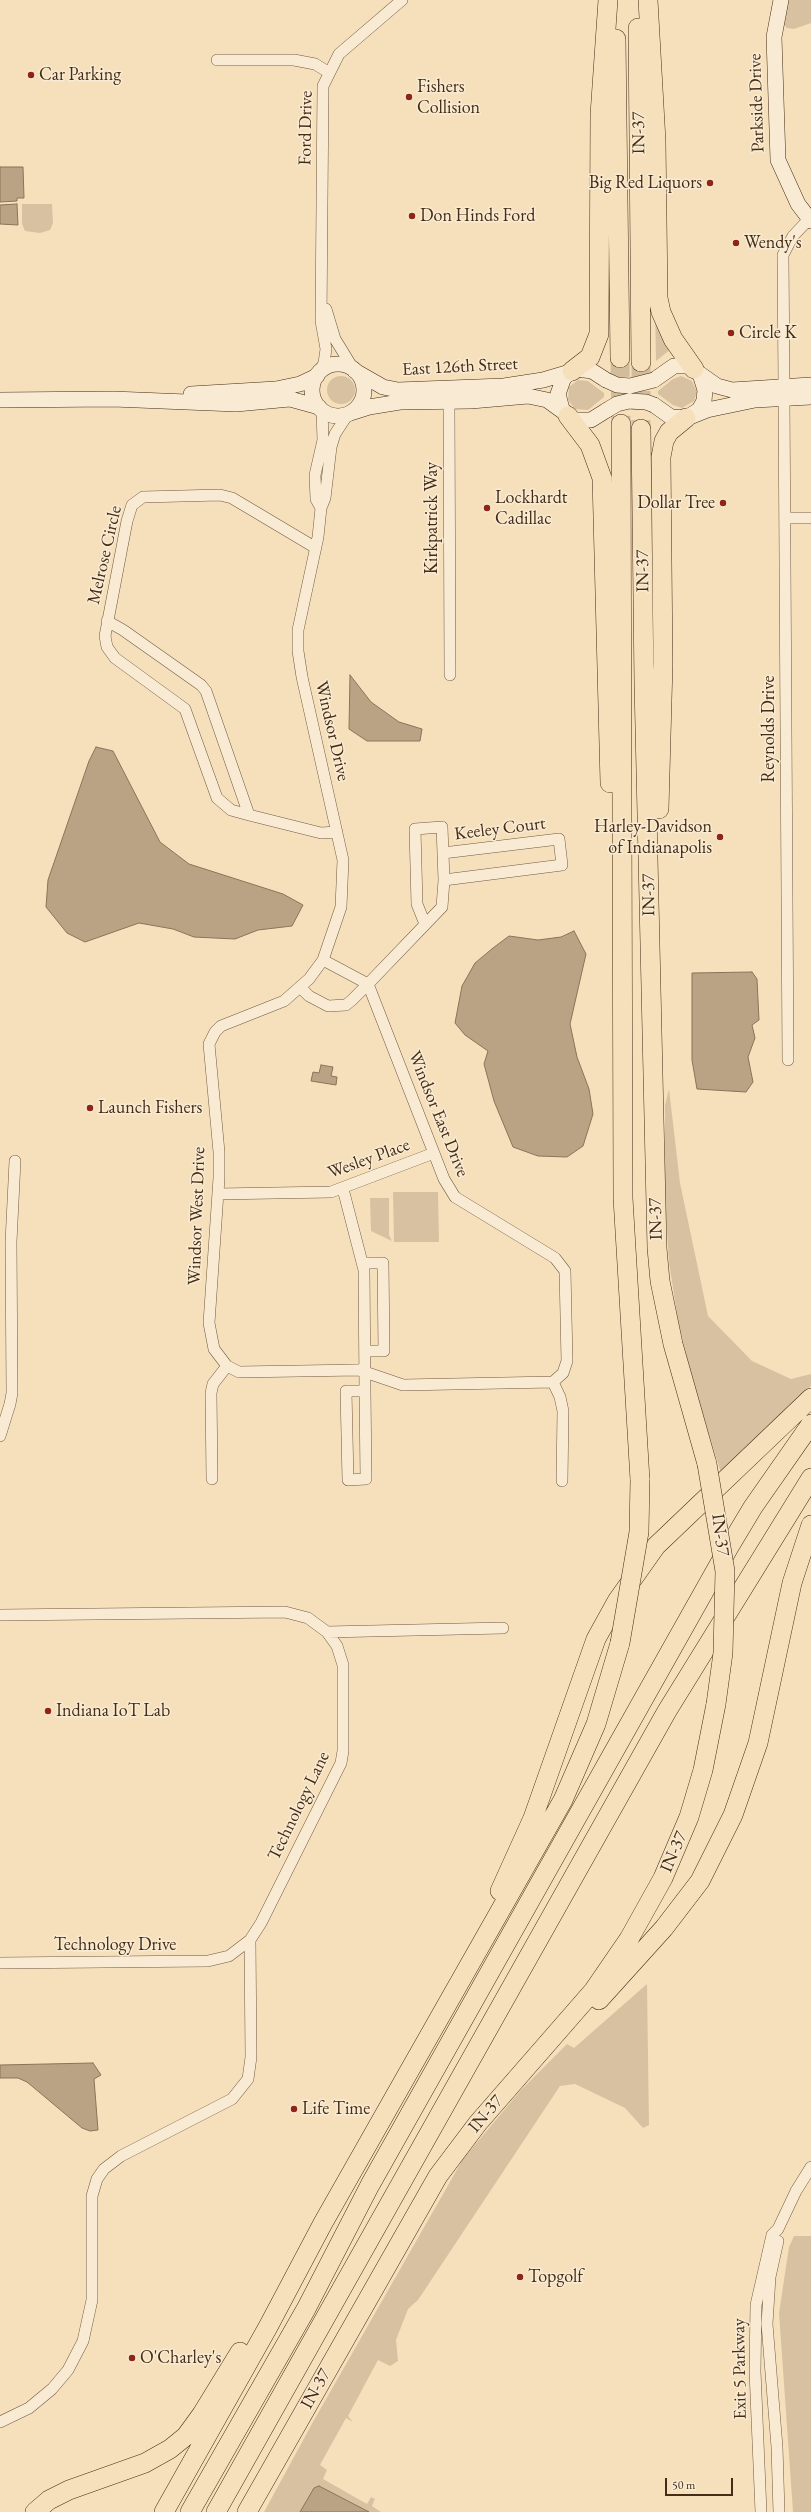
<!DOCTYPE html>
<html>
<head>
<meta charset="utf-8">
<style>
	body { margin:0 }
	#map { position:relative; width:811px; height:2512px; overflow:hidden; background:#f6e0bc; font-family:"EB Garamond",serif }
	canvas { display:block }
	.scale { position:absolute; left:665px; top:2478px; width:68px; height:18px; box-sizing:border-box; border:2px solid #452c16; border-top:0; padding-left:5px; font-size:12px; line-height:14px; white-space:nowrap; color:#452c16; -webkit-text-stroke:3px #f9ebd3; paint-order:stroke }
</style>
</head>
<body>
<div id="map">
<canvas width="811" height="2512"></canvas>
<div class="scale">50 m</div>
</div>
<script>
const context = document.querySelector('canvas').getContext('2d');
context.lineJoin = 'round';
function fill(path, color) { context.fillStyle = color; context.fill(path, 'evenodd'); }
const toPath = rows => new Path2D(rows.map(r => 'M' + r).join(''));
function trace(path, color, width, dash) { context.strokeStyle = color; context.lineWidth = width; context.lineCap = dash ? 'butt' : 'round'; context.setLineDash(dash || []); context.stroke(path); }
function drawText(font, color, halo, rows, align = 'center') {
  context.font = font + ' "EB Garamond",serif'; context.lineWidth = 3; context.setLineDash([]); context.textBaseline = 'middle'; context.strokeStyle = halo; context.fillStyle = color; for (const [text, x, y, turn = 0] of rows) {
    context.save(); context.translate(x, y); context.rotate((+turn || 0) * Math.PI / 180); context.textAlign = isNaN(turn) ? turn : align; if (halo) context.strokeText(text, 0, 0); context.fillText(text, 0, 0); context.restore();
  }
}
const green = toPath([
	[788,0,811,0,811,23,794,29,787,28,782,23],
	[22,204,52,204,53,223,50,230,40,233,25,231,22,224],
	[655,306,671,349,656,361],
	'327 390a14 14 0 1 1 28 0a14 14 0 1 1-28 0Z',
	[681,376,692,381,697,392,694,401,682,408,673,405,658,394,658,391,673,379],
	[578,380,588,381,604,393,604,397,588,410,575,409,568,400,569,387],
	[669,1089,680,1183,708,1316,752,1361,791,1379,811,1374,811,1386,721,1473,693,1382,678,1321,669,1262,665,1201,665,1105],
	[393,1192,438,1192,439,1242,394,1242],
	[370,1198,389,1198,389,1235,392,1241,371,1231],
	[647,1984,649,2125,643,2128,625,2108,575,2084,560,2086,418,2300,408,2309,396,2340,398,2361,390,2366,378,2360,348,2416,353,2422,346,2418,320,2465,327,2470,323,2479,367,2504,371,2497,375,2499,372,2506,381,2512,264,2512,313,2422,463,2159,521,2090,567,2044,574,2048],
	[794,2236,811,2236,811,2512,793,2512,779,2313,789,2247]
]);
const water = toPath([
	[0,167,23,167,24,198,17,198,17,201,0,202,0,167],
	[17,204,18,225,0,224,0,205,17,204],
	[350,675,371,702,399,722,422,729,420,741,367,741,349,729,350,675],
	[96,747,113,751,160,842,189,864,283,894,303,905,292,926,258,930,235,939,194,937,173,929,139,923,85,942,67,933,46,907,48,880,89,761,96,747],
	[574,931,586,954,570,1024,577,1057,589,1089,593,1114,583,1146,567,1157,538,1156,513,1147,494,1101,484,1064,488,1051,465,1035,455,1023,462,986,475,963,493,948,509,936,538,940,561,937,574,931],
	[752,972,757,979,759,1020,752,1025,755,1038,748,1057,753,1082,746,1092,697,1089,692,1060,692,973,752,972],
	[321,1065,333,1067,331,1076,337,1077,336,1085,311,1081,313,1072,319,1073,321,1065],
	[93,2063,101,2075,94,2079,98,2130,90,2131,82,2128,27,2082,18,2078,0,2078,0,2065,93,2063],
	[319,2486,369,2512,300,2512,314,2488,319,2486]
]);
const highwayTunnel = toPath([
	[620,358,621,424],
	[641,362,641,429]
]);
const street = toPath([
	[217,60,294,60,315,64,328,72],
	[326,309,335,339,354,370],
	[319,373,324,363,326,349,321,321,323,86,339,54,402,0],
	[784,385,783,255,793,236,809,219],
	[784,397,788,1060],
	[449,402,450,675],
	[321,508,316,499,315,475,323,440,322,410],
	[785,518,811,518],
	[107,621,123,630,201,685,206,691,249,815,321,833,337,832],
	[249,815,231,810,217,798,185,709,115,658,107,647,105,636,127,521,132,505,143,497,220,495,232,498,316,548],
	[443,853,559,839,562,865,444,880],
	[323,960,368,984,444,1179,455,1197,555,1258,565,1271,567,1361,563,1373,553,1382,560,1397,563,1411,562,1481],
	[301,988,309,996,328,1006,346,1005,352,1000,368,984,442,907,444,880,442,827,415,829,417,904,425,924],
	[343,1189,364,1270,365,1391],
	[218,1194,331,1192,434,1153],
	[363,1263,383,1263,384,1351,365,1351],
	[227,1366,239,1372,359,1370,403,1385,553,1382],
	[346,1391,365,1391,366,1479,348,1480,346,1391],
	[0,1436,10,1404,12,1393,11,1242,15,1161],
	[212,1479,211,1393,213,1384,227,1366,214,1349,209,1323,219,1178,219,1152,209,1044,215,1032,221,1026,284,1001,309,979,323,960,341,907,343,860,302,677,298,651,298,630,318,537,321,508,325,498,331,447,335,434,348,414],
	[0,1615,285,1612,308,1618,327,1632,503,1628],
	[0,1963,208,1961,229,1956,250,1940,261,1923,341,1763,343,1751,343,1665,337,1646,327,1632],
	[778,2241,770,2277,767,2324,777,2447,779,2512],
	[0,2422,29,2408,52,2389,68,2370,83,2341,92,2300,92,2196,97,2179,104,2169,121,2156,232,2099,248,2079,251,2057,250,1940],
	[761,2512,755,2371,756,2305,772,2235,778,2229,796,2191,811,2167]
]);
const secondary = toPath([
	[781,0,774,37,778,160,798,204,811,221],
	'312 390a26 26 0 1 1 52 0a26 26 0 1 1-52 0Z',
	[355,371,383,387,398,390,504,386,543,380,570,372],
	[700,374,717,386,732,390,811,385],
	[606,380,592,371,577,369,564,377,558,394,562,409,573,420,591,420,607,410],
	[654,380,674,366,688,366,700,374,705,390,704,401,699,410,686,418,671,417,654,405],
	[191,394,276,389,300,384,317,376],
	[0,400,113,399,236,404,290,399,319,407],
	[350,413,369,407,400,402,471,401,528,396,547,400,565,413],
	[692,416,707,410,755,400,811,397]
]);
const highway = toPath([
	[648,0,656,141,658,298,661,312,673,339,694,369],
	[638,28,641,362],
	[616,39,620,358],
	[572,371,590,357,599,334,600,115,608,0],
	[568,416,590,445,602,478,610,783],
	[621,424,623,1198,640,1480],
	[641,429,644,684,657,1248,660,1281,673,1344,707,1464],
	[659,809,663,664,661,457,664,441,669,432,686,418],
	[500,1891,533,1818,596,1639,617,1601,656,1546,811,1398],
	[599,2000,664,1928,700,1881,733,1815,758,1743,792,1583,811,1525],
	[35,2512,49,2500,69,2490,145,2463,170,2449,186,2436,202,2414,240,2352],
	[164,2512,268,2327,323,2223,563,1800,596,1724,620,1643],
	[190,2512,306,2309,370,2185,729,1547,753,1507,811,1424],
	[216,2512,667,1711,811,1478],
	[247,2512,438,2176,478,2123,594,1990,629,1939,663,1878,689,1817,703,1770,716,1704]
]);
const secondaryBridge = toPath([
	[606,380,617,385,630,386,654,380],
	[607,410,617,404,629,401,646,402,654,405]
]);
const highwayBridge = toPath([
	[707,1464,725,1571,723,1653,716,1704],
	[620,1643,639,1532,640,1480]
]);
const markers = [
	[31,75,4,"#8f2418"],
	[409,97,4,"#8f2418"],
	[710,183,4,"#8f2418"],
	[412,216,4,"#8f2418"],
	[736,243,4,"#8f2418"],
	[731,333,4,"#8f2418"],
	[723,503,4,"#8f2418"],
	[487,508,4,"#8f2418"],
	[720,837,4,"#8f2418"],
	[90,1108,4,"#8f2418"],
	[48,1711,4,"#8f2418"],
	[294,2109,4,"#8f2418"],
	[520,2277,4,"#8f2418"],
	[132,2358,4,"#8f2418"]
];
const poiNames = [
	["Car Parking",39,75],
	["Fishers",417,87],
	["Collision",417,108],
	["Big Red Liquors",702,183,"right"],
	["Don Hinds Ford",420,216],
	["Wendy's",744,243],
	["Circle K",739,333],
	["Lockhardt",495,498],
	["Cadillac",495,519],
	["Dollar Tree",715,503,"right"],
	["Harley-Davidson",712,827,"right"],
	["of Indianapolis",712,848,"right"],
	["Launch Fishers",98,1108],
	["Indiana IoT Lab",56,1711],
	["Life Time",302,2109],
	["Topgolf",528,2277],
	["O'Charley's",140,2358]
];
const streetNames = [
	["Parkside Drive",757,103,-92],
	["Ford Drive",306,128,-89],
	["IN-37",639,133,-91],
	["East 126th Street",460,367,-3],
	["Kirkpatrick Way",432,518,-90],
	["Melrose Circle",105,555,-77],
	["IN-37",643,571,-91],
	["Reynolds Drive",769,729,-90],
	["Windsor Drive",332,731,77],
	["Keeley Court",500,829,-7],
	["IN-37",649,895,-91],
	["Windsor East Drive",438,1114,68],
	["Wesley Place",369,1159,-20],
	["Windsor West Drive",197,1216,-88],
	["IN-37",656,1219,-92],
	["IN-37",720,1535,82],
	["Technology Lane",299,1806,-64],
	["IN-37",674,1852,-67],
	["Technology Drive",115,1945],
	["IN-37",486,2114,-50],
	["Exit 5 Parkway",740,2369,-91],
	["IN-37",316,2389,-61]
];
fill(green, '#d8c1a0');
fill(water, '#baa384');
trace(water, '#8b7358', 1);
trace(highwayTunnel, '#d3bc9b', 19, [19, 10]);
trace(street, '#715940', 12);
trace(secondary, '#452c16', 16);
trace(highway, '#452c16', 20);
trace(street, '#f9ebd3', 11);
trace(secondary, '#f9ebd3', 15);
trace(highway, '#f6e0bc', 19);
trace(secondaryBridge, '#452c16', 16, []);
trace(highwayBridge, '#452c16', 20, []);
trace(secondaryBridge, '#f9ebd3', 15);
trace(highwayBridge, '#f6e0bc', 19);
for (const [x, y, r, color] of markers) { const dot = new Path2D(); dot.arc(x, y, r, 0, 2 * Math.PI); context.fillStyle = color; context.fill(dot); trace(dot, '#f9ebd3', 1.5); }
drawText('18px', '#452c16', '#f9ebd3', poiNames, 'left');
drawText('18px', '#452c16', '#f9ebd3', streetNames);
</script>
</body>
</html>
